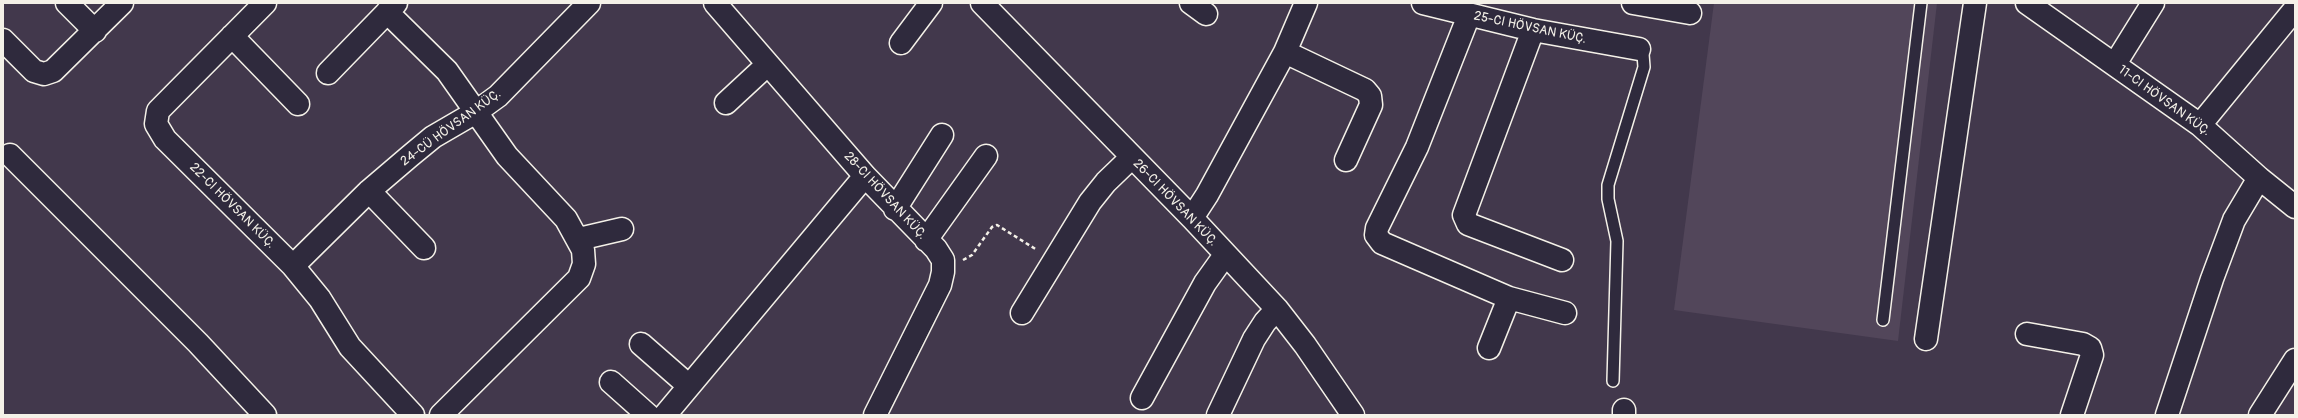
<!DOCTYPE html>
<html>
<head>
<meta charset="utf-8">
<style>
	body { margin:0 }
	#map { position:relative; width:2298px; height:418px; overflow:hidden; background:#42384c; font-family:Pangolin,sans-serif }
	canvas { display:block }
	.frame { position:absolute; inset:0; border:4px solid #f4f1e8; pointer-events:none }
</style>
</head>
<body>
<div id="map">
<canvas width="2298" height="418"></canvas>
<div class="frame"></div>
</div>
<script>
const context = document.querySelector('canvas').getContext('2d');
context.lineJoin = 'round';
function fill(path, color) { context.fillStyle = color; context.fill(path, 'evenodd'); }
const toPath = rows => new Path2D(rows.map(r => 'M' + r).join(''));
function trace(path, color, width, dash) { context.strokeStyle = color; context.lineWidth = width; context.lineCap = dash ? 'butt' : 'round'; context.setLineDash(dash || []); context.stroke(path); }
function drawText(font, color, halo, rows, align = 'center') {
  context.font = font + ' Pangolin,sans-serif'; context.lineWidth = 3; context.setLineDash([]); context.textBaseline = 'middle'; context.strokeStyle = halo; context.fillStyle = color; for (const [text, x, y, turn = 0] of rows) {
    context.save(); context.translate(x, y); context.rotate((+turn || 0) * Math.PI / 180); context.textAlign = isNaN(turn) ? turn : align; if (halo) context.strokeText(text, 0, 0); context.fillText(text, 0, 0); context.restore();
  }
}
const built = toPath([
	[1714,3,1937,3,1898,341,1674,310]
]);
const path = toPath([
	[963,260,972,255,992,227,997,225,1037,250]
]);
const service = toPath([
	[1883,320,1921,3],
	[1613,381,1617,241,1608,199,1608,185,1644,67,1643,54,1639,49]
]);
const minor = toPath([
	[67,3,95,31],
	[265,3,158,111,156,124,165,139,293,266,320,299,350,347,413,415],
	[715,3,865,176,936,249,943,260,943,272,940,285,875,415],
	[982,3,1192,218,1277,309,1305,345,1353,415],
	[1191,3,1206,14],
	[1423,3,1533,30,1639,49],
	[1633,3,1690,13],
	[2027,3,2200,125,2259,178,2295,207],
	[387,12,447,71,507,156,566,219,583,250,584,264,579,278,441,415],
	[1469,15,1417,147,1377,228,1376,235,1382,243,1509,298,1565,313],
	[1533,30,1464,215,1468,224,1562,260],
	[232,36,298,104],
	[3,40,34,71,44,74,53,71,122,3],
	[901,43,931,3],
	[1285,52,1365,90,1370,96,1371,105,1346,160],
	[2115,64,2153,3],
	[328,73,396,3],
	[726,103,767,65],
	[2200,125,2295,9],
	[10,155,198,343,265,415],
	[369,191,424,248],
	[895,209,942,135],
	[1192,218,1207,195,1285,52,1306,3],
	[579,239,622,229],
	[926,240,986,156],
	[293,266,369,191,410,156,433,137,476,112,498,96,589,3],
	[1022,313,1090,202,1106,182,1132,157],
	[2027,334,2083,344,2090,348,2092,355,2072,415],
	[1926,339,1975,3],
	[641,344,689,386],
	[1489,348,1509,298],
	[611,382,648,415],
	[1142,398,1205,283,1225,255],
	[665,415,865,176],
	[1218,415,1254,339,1265,322,1277,309],
	[1624,415,1624,410],
	[2167,415,2212,279,2234,220,2259,178],
	[2260,415,2295,360]
]);
const streetNames = [
	["25-CI HÖVSAN KÜÇ.",1530,28,12],
	["11-CI HÖVSAN KÜÇ.",2164,101,36],
	["24-CÜ HÖVSAN KÜÇ.",451,128,-36],
	["28-CI HÖVSAN KÜÇ.",885,196,47],
	["26-CI HÖVSAN KÜÇ.",1175,203,46],
	["22-CI HÖVSAN KÜÇ.",232,206,45]
];
fill(built, '#52465a');
trace(service, '#f4f1e8', 14);
trace(minor, '#f4f1e8', 25);
trace(path, '#f4f1e8', 2.5, [4, 3]);
trace(service, '#2f2a3d', 11);
trace(minor, '#2f2a3d', 22);
drawText('13px', '#f4f1e8', '#2f2a3d', streetNames);
</script>
</body>
</html>
